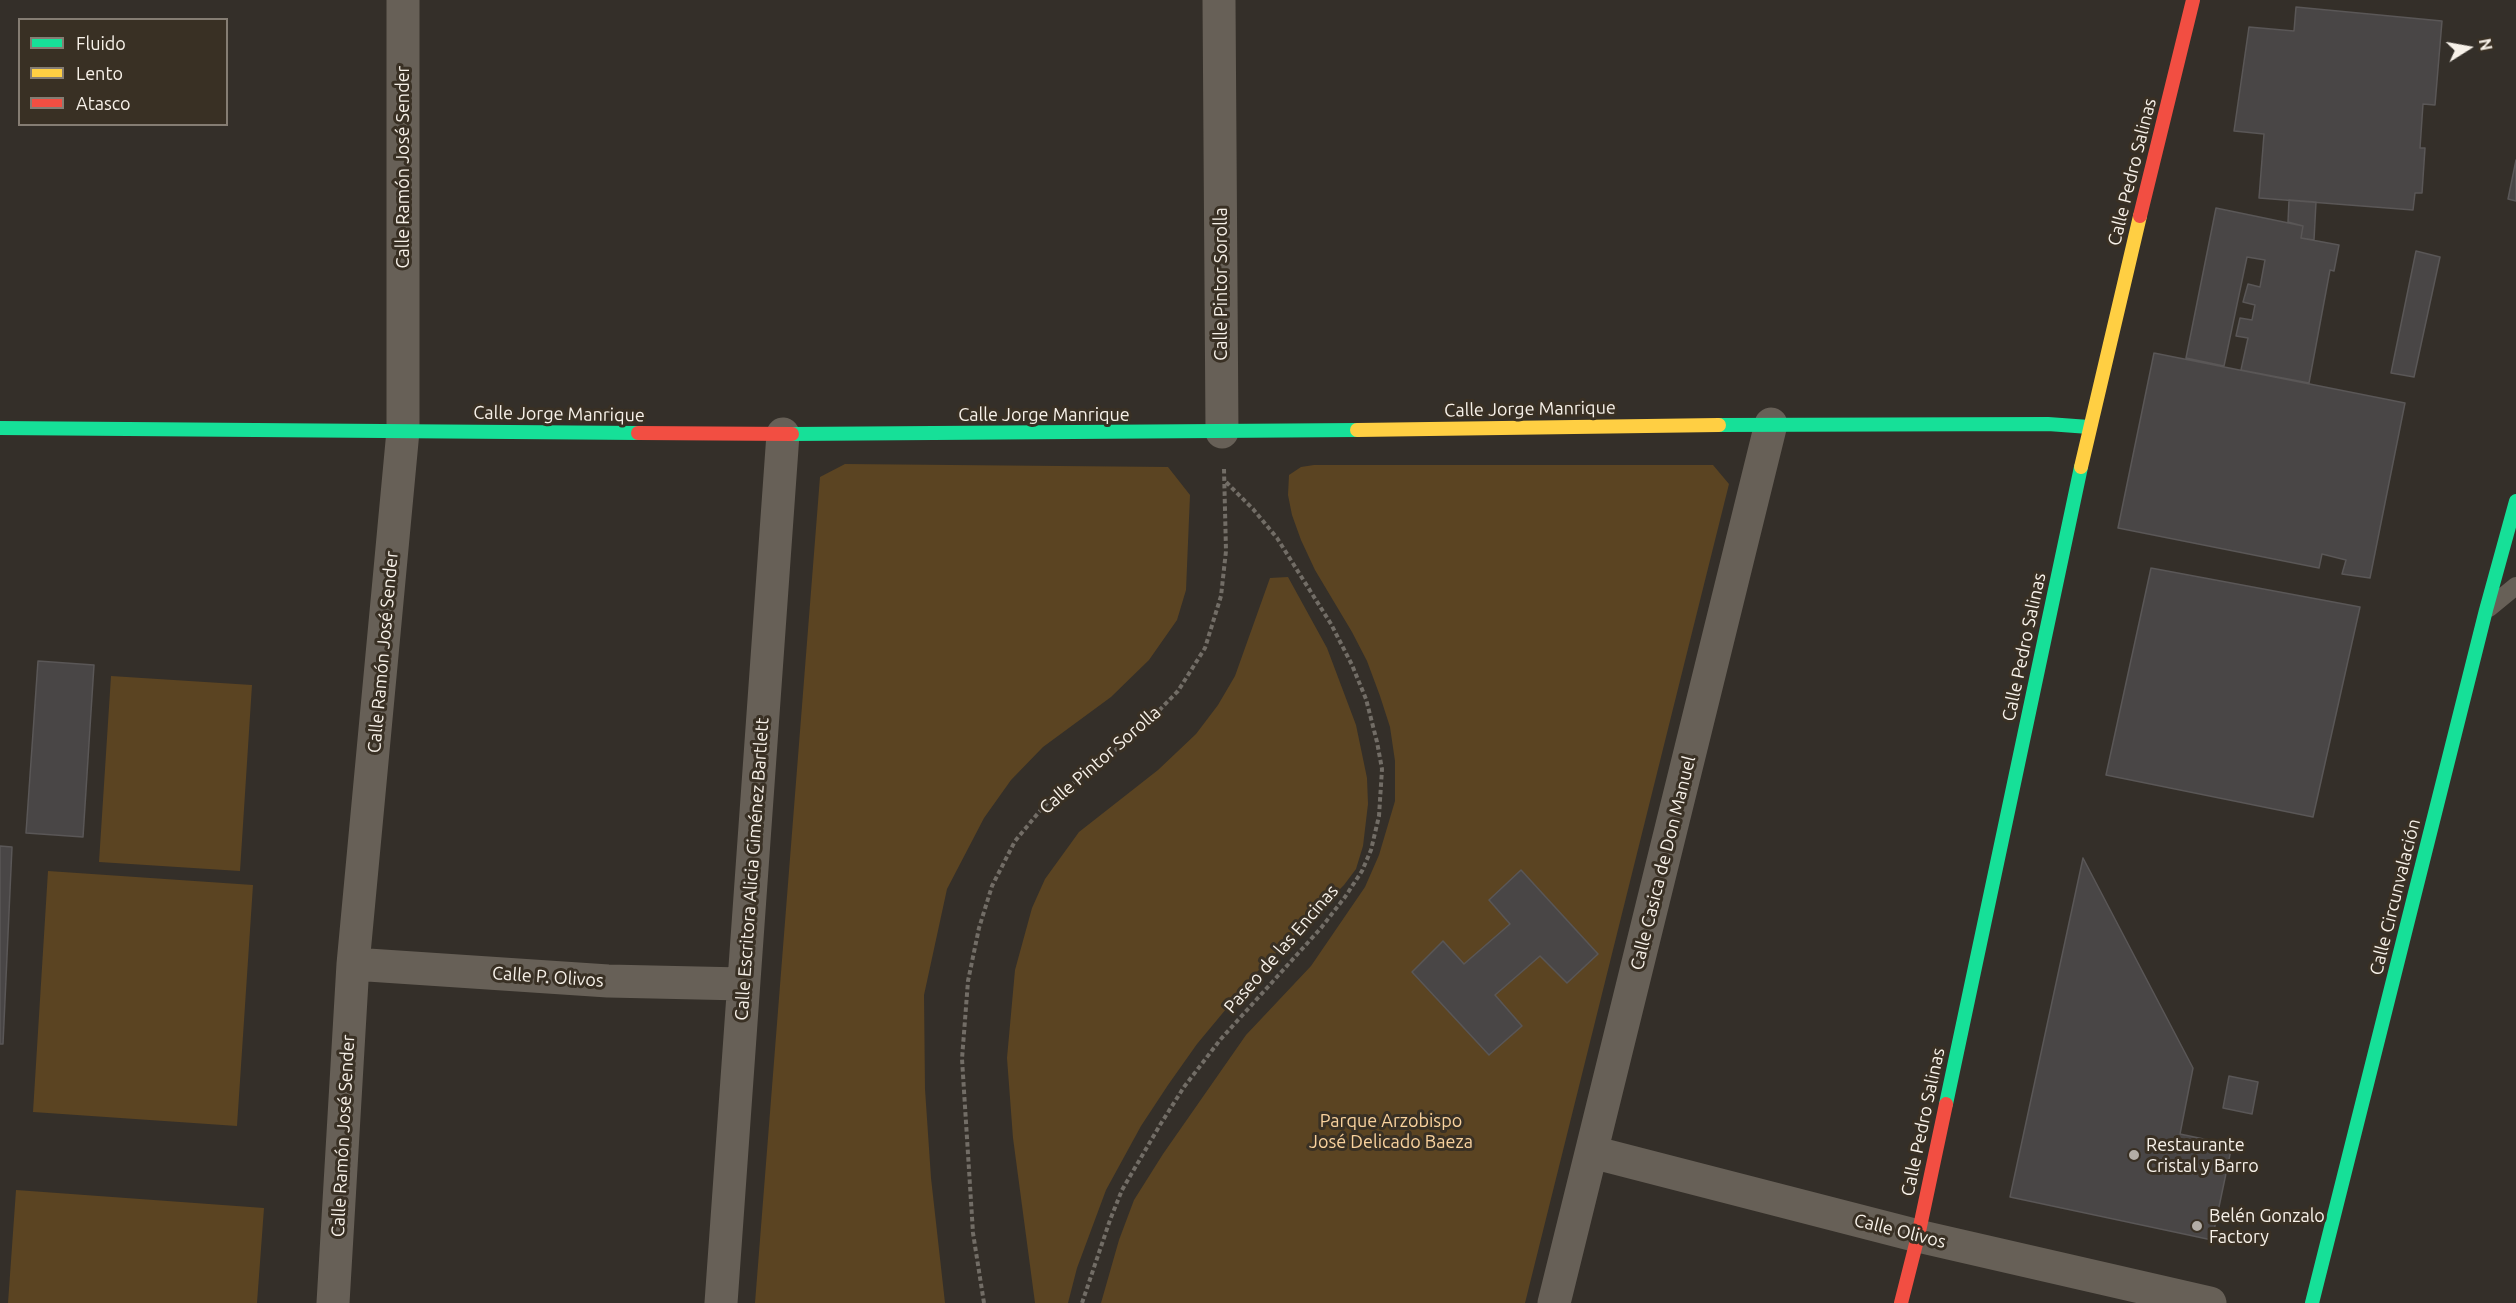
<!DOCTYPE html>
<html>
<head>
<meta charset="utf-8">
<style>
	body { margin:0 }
	#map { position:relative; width:2516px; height:1303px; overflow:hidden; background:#342f29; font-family:Ubuntu,sans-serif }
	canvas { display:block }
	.legend { position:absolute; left:18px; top:18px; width:210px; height:108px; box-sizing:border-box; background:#393024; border:2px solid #857d73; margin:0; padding:8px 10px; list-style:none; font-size:18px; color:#f7f1e9 }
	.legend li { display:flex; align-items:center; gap:12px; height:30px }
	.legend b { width:30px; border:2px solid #857d73 }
	.north { position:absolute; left:2438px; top:18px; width:60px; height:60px; -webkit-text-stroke:4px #393024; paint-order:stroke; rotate:79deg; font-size:16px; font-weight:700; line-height:24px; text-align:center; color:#f7f1e9 }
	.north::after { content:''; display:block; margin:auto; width:21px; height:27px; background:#f7f1e9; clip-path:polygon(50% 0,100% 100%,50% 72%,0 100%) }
</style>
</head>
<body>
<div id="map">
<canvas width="2516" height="1303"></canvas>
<ul class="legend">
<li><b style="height:8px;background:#16e098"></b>Fluido</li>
<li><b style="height:8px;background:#ffcf43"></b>Lento</li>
<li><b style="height:8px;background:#f24e42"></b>Atasco</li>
</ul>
<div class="north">N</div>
</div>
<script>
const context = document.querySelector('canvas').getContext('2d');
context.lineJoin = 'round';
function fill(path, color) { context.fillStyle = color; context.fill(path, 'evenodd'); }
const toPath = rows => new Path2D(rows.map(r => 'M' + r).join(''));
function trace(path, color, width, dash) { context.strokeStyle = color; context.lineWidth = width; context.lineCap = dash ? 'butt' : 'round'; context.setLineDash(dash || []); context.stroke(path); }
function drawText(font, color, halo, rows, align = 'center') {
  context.font = font + ' Ubuntu,sans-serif'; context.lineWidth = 6; context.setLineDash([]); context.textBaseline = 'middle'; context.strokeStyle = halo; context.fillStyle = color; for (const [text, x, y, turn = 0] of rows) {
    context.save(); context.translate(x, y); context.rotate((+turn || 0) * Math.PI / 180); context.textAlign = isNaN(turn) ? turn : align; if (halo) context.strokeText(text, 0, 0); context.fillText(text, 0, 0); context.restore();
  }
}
const green = toPath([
	[845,464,1168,467,1190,495,1186,590,1177,620,1149,660,1111,697,1043,747,1011,780,984,818,947,889,924,995,925,1089,931,1178,945,1303,755,1303,820,477],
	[1314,465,1713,465,1729,484,1525,1303,1101,1303,1119,1240,1134,1200,1163,1154,1246,1035,1311,966,1365,887,1379,855,1395,801,1395,761,1390,727,1380,696,1367,661,1352,632,1315,570,1301,540,1292,515,1288,495,1289,475,1301,467],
	[1288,577,1327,648,1356,725,1367,778,1368,804,1363,846,1356,869,1344,885,1256,973,1197,1044,1168,1085,1141,1126,1106,1190,1077,1268,1068,1303,1035,1303,1013,1138,1007,1058,1015,970,1032,908,1045,879,1079,832,1158,770,1196,734,1218,705,1235,676,1270,578],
	[111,676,252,685,240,871,99,862],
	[48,871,253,885,237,1126,33,1112],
	[16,1190,264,1208,257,1303,8,1303]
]);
const building = toPath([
	[2296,7,2442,21,2435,105,2423,104,2420,148,2425,148,2422,193,2415,193,2413,210,2259,198,2264,134,2234,131,2249,27,2294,31,2296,7],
	[2516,160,2516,201,2508,199,2516,160],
	[2289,200,2316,202,2314,240,2301,238,2303,226,2288,222,2289,200],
	[2216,208,2303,226,2301,238,2339,245,2334,271,2330,270,2309,383,2241,370,2248,338,2236,336,2240,318,2252,320,2255,305,2243,302,2248,284,2260,287,2265,260,2247,257,2224,366,2186,358,2216,208],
	[2416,251,2440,257,2414,377,2391,373,2416,251],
	[2154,353,2405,403,2370,578,2342,574,2346,560,2322,554,2319,568,2118,528,2154,353],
	[2151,568,2360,607,2313,817,2106,775,2151,568],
	[38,661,94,665,83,837,26,833,38,661],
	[0,846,12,847,3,1044,0,1044,0,846],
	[2083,858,2193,1068,2180,1134,2232,1145,2212,1240,2010,1197,2083,858],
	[1521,870,1598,954,1567,983,1540,956,1495,995,1522,1026,1489,1055,1412,972,1443,941,1464,964,1510,924,1489,900,1521,870],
	[2229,1076,2258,1082,2252,1114,2223,1108,2229,1076]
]);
const path = toPath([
	[984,1303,973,1233,962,1059,968,981,979,928,992,886,1015,841,1044,806,1137,733,1178,691,1205,648,1221,596,1226,551,1224,469],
	[1082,1303,1110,1220,1122,1190,1160,1125,1184,1087,1220,1040,1321,928,1345,897,1362,871,1371,850,1379,816,1382,769,1377,742,1366,699,1352,665,1331,624,1277,538,1253,509,1225,481]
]);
const lane = toPath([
	[2489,608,2516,586]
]);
const street = toPath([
	[1219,0,1222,432],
	[353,964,608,981,743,984],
	[1592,1152,1918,1236,2210,1303],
	[333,1303,353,964,403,431,403,0],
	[721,1303,783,434],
	[1554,1303,1771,424]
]);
const fast = toPath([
	[1719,425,2048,424,2089,427],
	[0,428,638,433],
	[792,434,1357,430],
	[1946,1104,2081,467],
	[2312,1303,2486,610,2516,501]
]);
const slow = toPath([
	[1357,430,1719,425],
	[2081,467,2140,216]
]);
const jam = toPath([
	[2140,216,2193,0],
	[638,433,792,434],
	[1901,1303,1918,1236,1946,1104]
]);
const markers = [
	[2134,1155,6,"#b3ada6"],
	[2197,1226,6,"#b3ada6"]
];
const streetNames = [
	["Calle Ramón José Sender",403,167,-90],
	["Calle Pedro Salinas",2132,172,-76],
	["Calle Pintor Sorolla",1221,284,-90],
	["Calle Jorge Manrique",1530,409,-1],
	["Calle Jorge Manrique",559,414,1],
	["Calle Jorge Manrique",1044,415],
	["Calle Pedro Salinas",2024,647,-78],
	["Calle Ramón José Sender",383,652,-85],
	["Calle Pintor Sorolla",1100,760,-41],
	["Calle Casica de Don Manuel",1663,863,-76],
	["Calle Escritora Alicia Giménez Bartlett",752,869,-86],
	["Calle Circunvalación",2395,897,-76],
	["Paseo de las Encinas",1281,949,-49],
	["Calle P. Olivos",548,977,4],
	["Calle Pedro Salinas",1923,1122,-78],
	["Calle Ramón José Sender",343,1136,-87],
	["Calle Olivos",1900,1231,14]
];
const parkNames = [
	["Parque Arzobispo",1391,1121],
	["José Delicado Baeza",1391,1142]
];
const poiNames = [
	["Restaurante",2146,1145],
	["Cristal y Barro",2146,1166],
	["Belén Gonzalo",2209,1216],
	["Factory",2209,1237]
];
fill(green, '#5b4422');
fill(building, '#494646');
trace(building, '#5a5757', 1.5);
trace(path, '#726d66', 4, [4.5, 3]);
trace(lane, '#676057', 18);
trace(street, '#676057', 33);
trace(fast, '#16e098', 14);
trace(slow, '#ffcf43', 14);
trace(jam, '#f24e42', 14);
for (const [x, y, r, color] of markers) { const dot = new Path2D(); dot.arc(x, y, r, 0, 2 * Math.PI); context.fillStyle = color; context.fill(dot); trace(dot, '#393024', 2); }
drawText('18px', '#f7f1e9', '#393024', streetNames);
drawText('18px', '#f9d29e', '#393024', parkNames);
drawText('18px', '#f7f1e9', '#393024', poiNames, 'left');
</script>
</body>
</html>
